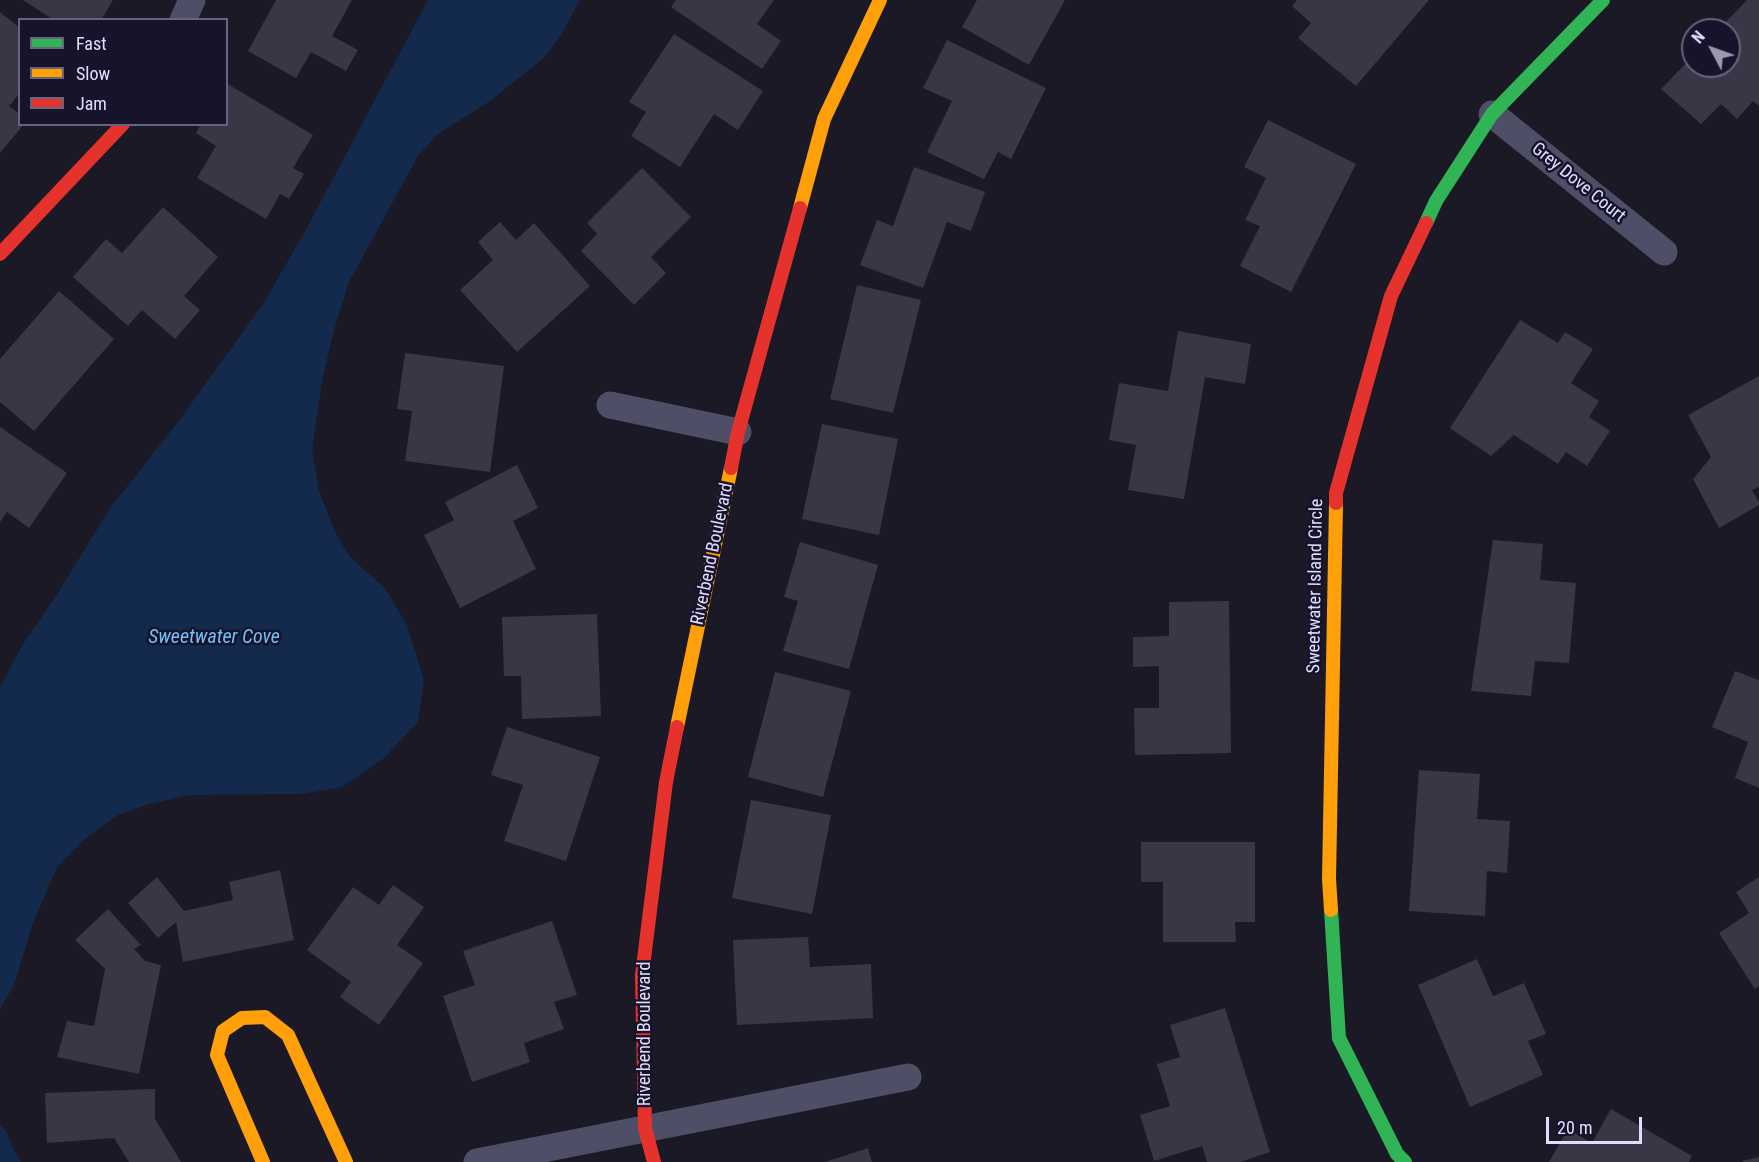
<!DOCTYPE html>
<html>
<head>
<meta charset="utf-8">
<style>
	body { margin:0 }
	#map { position:relative; width:1759px; height:1162px; overflow:hidden; background:#1a1925; font-family:"Roboto Condensed",sans-serif }
	canvas { display:block }
	.legend { position:absolute; left:18px; top:18px; width:210px; height:108px; box-sizing:border-box; background:#16132b; border:2px solid #67647f; margin:0; padding:8px 10px; list-style:none; font-size:18px; color:#e0defe }
	.legend li { display:flex; align-items:center; gap:12px; height:30px }
	.legend b { width:30px; border:2px solid #67647f }
	.north { position:absolute; left:1681px; top:18px; width:60px; height:60px; box-sizing:border-box; background:#16132b; border:2px solid #67647f; border-radius:50%; rotate:311deg; font-size:16px; font-weight:700; line-height:24px; text-align:center; color:#e0defe }
	.north::after { content:''; display:block; margin:auto; width:21px; height:27px; background:#9b99b2; clip-path:polygon(50% 0,100% 100%,50% 72%,0 100%) }
	.scale { position:absolute; left:1546px; top:1117px; width:96px; height:27px; box-sizing:border-box; border:3px solid #e0defe; border-top:0; padding-left:8px; font-size:18px; line-height:21px; white-space:nowrap; color:#e0defe; -webkit-text-stroke:4px #16132b; paint-order:stroke }
</style>
</head>
<body>
<div id="map">
<canvas width="1759" height="1162"></canvas>
<ul class="legend">
<li><b style="height:8px;background:#30b455"></b>Fast</li>
<li><b style="height:8px;background:#ff9f0a"></b>Slow</li>
<li><b style="height:8px;background:#e5322d"></b>Jam</li>
</ul>
<div class="north">N</div>
<div class="scale">20 m</div>
</div>
<script>
const context = document.querySelector('canvas').getContext('2d');
context.lineJoin = 'round';
function fill(path, color) { context.fillStyle = color; context.fill(path, 'evenodd'); }
const toPath = rows => new Path2D(rows.map(r => 'M' + r).join(''));
function trace(path, color, width, dash) { context.strokeStyle = color; context.lineWidth = width; context.lineCap = dash ? 'butt' : 'round'; context.setLineDash(dash || []); context.stroke(path); }
function drawText(font, color, halo, rows, align = 'center') {
  context.font = font + ' "Roboto Condensed",sans-serif'; context.lineWidth = 5; context.setLineDash([]); context.textBaseline = 'middle'; context.strokeStyle = halo; context.fillStyle = color; for (const [text, x, y, turn = 0] of rows) {
    context.save(); context.translate(x, y); context.rotate((+turn || 0) * Math.PI / 180); context.textAlign = isNaN(turn) ? turn : align; if (halo) context.strokeText(text, 0, 0); context.fillText(text, 0, 0); context.restore();
  }
}
const water = toPath([
	[428,0,580,0,560,37,544,58,490,101,438,134,418,156,349,282,334,330,322,381,312,450,319,491,336,534,350,557,385,588,407,625,424,680,418,722,383,759,342,787,303,794,189,795,149,804,116,816,87,837,57,867,33,923,14,985,0,1009,0,687,23,644,58,593,110,508,178,422,263,304,303,235],
	[0,1125,6,1131,13,1149,21,1162,0,1162]
]);
const building = toPath([
	[23,0,113,0,101,20,54,20],
	[276,0,352,0,332,36,358,50,346,71,311,52,296,78,248,51],
	[676,0,774,0,757,24,781,41,762,69,671,7],
	[977,0,1065,0,1029,65,962,27],
	[1297,0,1429,0,1356,86,1298,38,1311,23,1292,6],
	[1747,0,1759,0,1759,106,1753,101,1737,119,1721,104,1701,124,1661,89,1693,56,1693,66,1729,66,1729,30,1718,30],
	[0,12,20,28,20,93,9,106,20,114,20,124,24,124,0,153],
	[674,34,763,91,738,130,714,114,680,167,631,136,646,112,629,102],
	[947,40,1046,88,1011,159,998,152,984,179,927,152,952,101,923,88],
	[226,83,313,135,293,168,304,174,289,199,280,194,266,219,197,178,216,146,196,133,201,124,226,124],
	[1268,120,1356,164,1291,292,1240,266,1260,226,1245,220,1266,178,1244,167],
	[914,167,985,192,971,231,947,222,923,288,860,265,877,220,893,226],
	[642,168,691,217,651,257,666,273,634,305,581,251,597,234,587,223],
	[163,207,218,257,184,296,200,310,175,339,142,310,128,326,73,277,106,239,122,253],
	[500,222,516,240,534,223,590,286,517,352,460,290,493,260,478,242],
	[857,285,921,300,893,413,830,399],
	[59,291,114,339,34,431,0,402,0,359],
	[1520,320,1558,343,1565,332,1593,349,1571,383,1599,401,1589,417,1610,431,1587,466,1566,452,1558,464,1514,435,1491,456,1450,428],
	[1178,331,1251,344,1245,384,1205,377,1184,499,1128,490,1136,445,1109,440,1119,383,1168,391],
	[405,353,504,366,490,472,405,461,412,411,397,409],
	[1759,376,1759,487,1752,490,1759,502,1759,505,1719,528,1693,479,1711,457,1688,415],
	[822,424,898,439,879,535,802,519],
	[0,427,67,473,29,528,7,512,0,522],
	[517,465,538,508,513,521,536,569,460,608,424,535,454,520,445,502],
	[1493,540,1543,544,1540,580,1576,583,1569,663,1535,661,1531,696,1471,691],
	[800,542,878,565,849,669,783,651,798,601,784,597],
	[1229,601,1231,753,1135,755,1134,708,1159,708,1159,666,1133,667,1133,637,1169,636,1169,602],
	[597,614,601,716,522,719,521,676,504,676,502,617],
	[1735,671,1759,680,1759,788,1735,778,1748,742,1712,727],
	[775,672,851,691,823,797,748,777],
	[507,727,600,757,566,861,504,841,523,785,491,775],
	[1419,770,1480,774,1477,819,1510,821,1507,873,1487,871,1485,916,1409,911],
	[751,800,831,815,812,914,732,898],
	[1141,842,1255,842,1255,922,1235,922,1236,942,1163,942,1163,882,1141,882],
	[280,870,294,940,183,962,176,922,158,938,128,903,157,877,184,911,233,900,229,882],
	[1759,877,1759,986,1755,989,1719,933,1749,913,1736,892],
	[393,885,424,907,397,945,423,963,379,1025,340,997,351,982,307,950,353,887,379,905],
	[108,909,141,945,134,949,145,961,161,965,139,1074,57,1057,67,1021,94,1026,105,969,75,940],
	[552,921,577,995,554,1002,564,1029,524,1043,530,1062,472,1082,443,996,475,985,463,951],
	[808,937,810,967,871,964,873,1018,737,1025,733,940],
	[1477,959,1493,996,1524,983,1546,1034,1528,1041,1543,1075,1470,1107,1418,985],
	[1225,1008,1270,1152,1240,1162,1207,1162,1202,1146,1154,1161,1140,1115,1170,1106,1157,1064,1180,1057,1170,1025],
	[155,1089,155,1119,181,1162,129,1162,114,1138,47,1143,45,1093],
	[1611,1109,1692,1156,1689,1162,1549,1162,1568,1129,1592,1143],
	[868,1148,872,1162,825,1162],
	[1759,1157,1759,1162,1742,1162,1742,1161]
]);
const street = toPath([
	[183,20,192,0],
	[1492,114,1664,252],
	[610,405,738,432],
	[477,1162,908,1077]
]);
const fast = toPath([
	[1426,223,1436,201,1492,114,1603,0],
	[1331,910,1339,1038,1397,1154,1405,1162]
]);
const slow = toPath([
	[800,208,824,119,880,0],
	[677,727,731,468],
	[1331,910,1329,879,1336,503],
	[263,1162,217,1055,223,1031,242,1018,265,1017,288,1035,346,1162]
]);
const jam = toPath([
	[0,254,123,124],
	[731,468,738,432,800,208],
	[1336,503,1336,493,1391,296,1426,223],
	[654,1162,645,1128,642,975,666,782,677,727]
]);
const streetNames = [
	["Grey Dove Court",1578,183,39],
	["Riverbend Boulevard",713,554,-78],
	["Sweetwater Island Circle",1316,586,-89],
	["Riverbend Boulevard",645,1034,-90]
];
const waterNames = [
	["Sweetwater Cove",214,638]
];
fill(water, '#132a4c');
fill(building, '#393746');
trace(street, '#4e4e66', 27);
trace(fast, '#30b455', 14);
trace(slow, '#ff9f0a', 14);
trace(jam, '#e5322d', 14);
drawText('18px', '#e0defe', '#16132b', streetNames);
drawText('italic 20px', '#71c0f9', '#16132b', waterNames);
</script>
</body>
</html>
